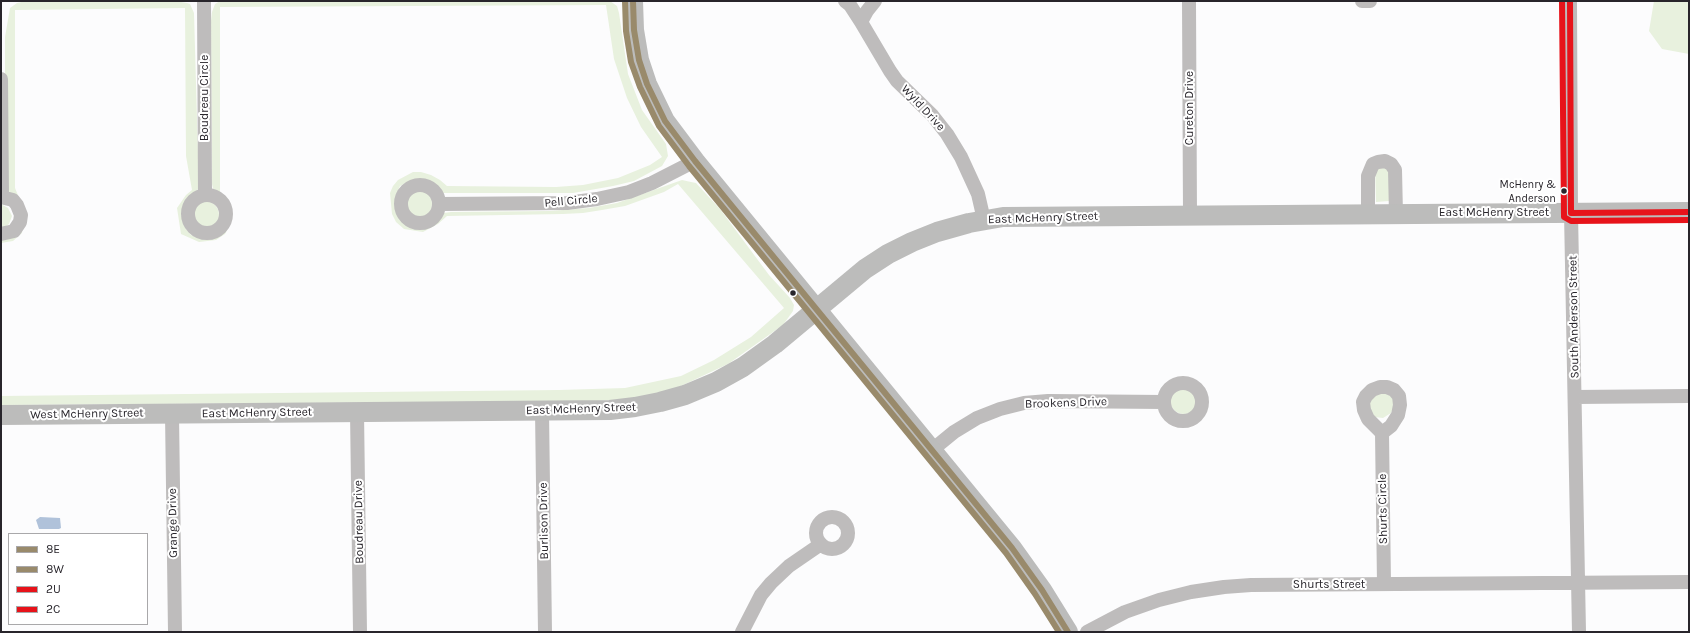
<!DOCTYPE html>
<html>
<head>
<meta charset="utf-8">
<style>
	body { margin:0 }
	#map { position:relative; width:1690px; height:633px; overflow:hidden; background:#fcfcfd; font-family:Karla,sans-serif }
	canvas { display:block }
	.frame { position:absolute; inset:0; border:2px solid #28252b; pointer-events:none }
	.legend { position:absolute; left:8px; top:533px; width:140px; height:92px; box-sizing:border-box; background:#fff; border:1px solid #a9a8aa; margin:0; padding:5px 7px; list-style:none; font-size:12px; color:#28252b }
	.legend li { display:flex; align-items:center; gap:8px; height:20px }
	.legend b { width:20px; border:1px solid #a9a8aa }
</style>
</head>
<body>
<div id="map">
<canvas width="1690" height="633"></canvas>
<div class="frame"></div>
<ul class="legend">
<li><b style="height:5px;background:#998a6b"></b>8E</li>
<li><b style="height:5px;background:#998a6b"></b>8W</li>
<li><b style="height:5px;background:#e7131a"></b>2U</li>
<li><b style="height:5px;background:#e7131a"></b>2C</li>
</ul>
</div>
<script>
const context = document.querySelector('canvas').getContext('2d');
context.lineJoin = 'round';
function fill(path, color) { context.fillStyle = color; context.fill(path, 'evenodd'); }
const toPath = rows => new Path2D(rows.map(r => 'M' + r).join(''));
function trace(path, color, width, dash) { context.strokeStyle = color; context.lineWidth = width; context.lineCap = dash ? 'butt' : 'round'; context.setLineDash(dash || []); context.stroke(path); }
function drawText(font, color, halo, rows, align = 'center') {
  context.font = font + ' Karla,sans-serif'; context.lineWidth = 4; context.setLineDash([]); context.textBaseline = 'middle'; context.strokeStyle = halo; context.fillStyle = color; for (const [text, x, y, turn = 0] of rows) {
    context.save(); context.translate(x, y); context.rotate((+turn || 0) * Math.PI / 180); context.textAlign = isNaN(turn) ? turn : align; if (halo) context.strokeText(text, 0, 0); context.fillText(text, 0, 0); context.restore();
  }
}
const green = toPath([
	[26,1,175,1,187,3,190,4,194,13,199,188,185,203,181,214,186,229,191,235,197,237,207,238,219,232,226,223,228,217,223,202,214,193,212,184,211,21,212,12,215,4,220,1,610,1,617,6,619,13,628,74,642,110,666,144,668,156,662,166,634,181,613,186,573,193,442,193,434,185,423,179,412,180,400,186,396,195,397,214,402,222,410,227,421,228,433,225,444,213,451,212,550,211,589,208,617,203,682,180,691,182,696,183,720,209,769,275,790,298,794,305,793,311,783,325,728,364,681,386,643,398,597,401,1,405,1,396,559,390,625,388,681,376,714,360,751,337,784,308,678,184,664,192,625,206,602,210,583,213,563,214,447,216,438,224,423,232,404,229,396,222,392,214,390,193,393,186,398,180,413,172,421,172,431,175,440,180,447,186,556,187,583,185,618,178,650,165,662,157,641,127,627,98,614,59,606,5,220,7,220,194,228,201,231,222,225,234,216,240,199,242,181,234,177,208,186,195,192,190,186,156,185,8,15,10,15,188,24,210,22,233,13,241,1,243,1,241,11,238,19,232,5,182,5,37,10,8,17,3],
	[1654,1,1689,1,1689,54,1662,49,1649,31],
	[1375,167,1389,167,1389,201,1376,202],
	'404 204a14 14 0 1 1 28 0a14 14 0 1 1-28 0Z',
	'191 215a14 14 0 1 1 28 0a14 14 0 1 1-28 0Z',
	[1,204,8,208,12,216,9,224,1,230],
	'1170 400a14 14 0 1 1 28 0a14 14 0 1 1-28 0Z',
	[1379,391,1392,396,1395,404,1391,413,1383,418,1374,417,1367,402]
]);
const water = toPath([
	[40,517,60,518,61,528,59,529,39,529,36,520]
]);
const street = toPath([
	[204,1,205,195],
	[845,1,850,5,861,22,890,71,897,81,932,115,947,134,961,157,978,194,984,220],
	[1189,1,1190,216],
	[1362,1,1370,1],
	[1570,1,1571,213,1579,632],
	[861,22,867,11,875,1],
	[1,79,2,197],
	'401 204a19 19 0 1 1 38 0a19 19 0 1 1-38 0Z',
	'188 214a19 19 0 1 1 38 0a19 19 0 1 1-38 0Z',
	[1,197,13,200,17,205,21,215,20,222,14,231,1,234],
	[439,204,567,203,597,199,629,192,652,183,695,161],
	[1368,215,1368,176,1373,164,1378,162,1385,161,1391,164,1395,170,1396,214],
	'1164 402a19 19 0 1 1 38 0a19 19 0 1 1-38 0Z',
	[1575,397,1689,396],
	[542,411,545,632],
	[357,412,360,632],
	[172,414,175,632],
	[1382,433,1368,419,1364,410,1363,402,1366,396,1372,390,1380,387,1387,387,1394,390,1399,396,1400,405,1398,415,1391,426,1382,433,1384,584],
	[932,450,954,432,977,418,1000,409,1024,403,1048,401,1164,402],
	'816 533a16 16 0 1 1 32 0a16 16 0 1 1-32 0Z',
	[742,632,761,595,771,583,789,566,821,544],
	[1087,632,1125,612,1159,600,1191,592,1224,587,1251,585,1689,582]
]);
const secondary = toPath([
	[633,1,634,30,639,60,647,84,665,121,695,161,1012,548,1042,590,1068,632],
	[1,415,610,410,635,407,660,402,685,395,716,382,743,367,775,344,865,269,888,254,912,242,937,232,969,223,1003,217,1689,212]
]);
const bus1 = toPath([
	[633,1,634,30,639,60,647,84,665,121,695,161,1012,548,1042,590,1068,632]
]);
const bus2 = toPath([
	[625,1,626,31,631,62,640,87,659,126,689,166,1006,553,1035,594,1059,632]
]);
const bus3 = toPath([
	[1570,1,1571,213,1689,212]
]);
const bus4 = toPath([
	[1562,1,1564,217,1571,221,1689,220]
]);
const markers = [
	[1564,191,3.5,"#28252b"],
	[793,293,3.5,"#28252b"]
];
const busNames = [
	["McHenry &",1556,185],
	["Anderson",1556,199]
];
const streetNames = [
	["Boudreau Circle",205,98,-90],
	["Wyld Drive",923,108,47],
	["Cureton Drive",1190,108,-90],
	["Pell Circle",571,201,-5],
	["East McHenry Street",1494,213],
	["East McHenry Street",1043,218,-2],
	["South Anderson Street",1574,317,-91],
	["Brookens Drive",1066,403,-2],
	["East McHenry Street",581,409,-2],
	["East McHenry Street",257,413,-1],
	["West McHenry Street",87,414,-1],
	["Shurts Circle",1383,509,-91],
	["Burlison Drive",544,521,-91],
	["Boudreau Drive",359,522,-91],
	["Grange Drive",173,523,-91],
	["Shurts Street",1329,585]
];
fill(green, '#e8f1de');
fill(water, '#b0c2da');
trace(street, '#bebcbc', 14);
trace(secondary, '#bcbcbb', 20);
trace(bus1, '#998a6b', 6);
trace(bus2, '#998a6b', 6);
trace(bus3, '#e7131a', 6);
trace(bus4, '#e7131a', 6);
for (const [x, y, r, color] of markers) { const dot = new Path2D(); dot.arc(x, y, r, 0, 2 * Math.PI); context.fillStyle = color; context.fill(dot); trace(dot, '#fff', 1.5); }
drawText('11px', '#28252b', '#fff', busNames, 'right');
drawText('12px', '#28252b', '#fff', streetNames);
</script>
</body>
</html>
